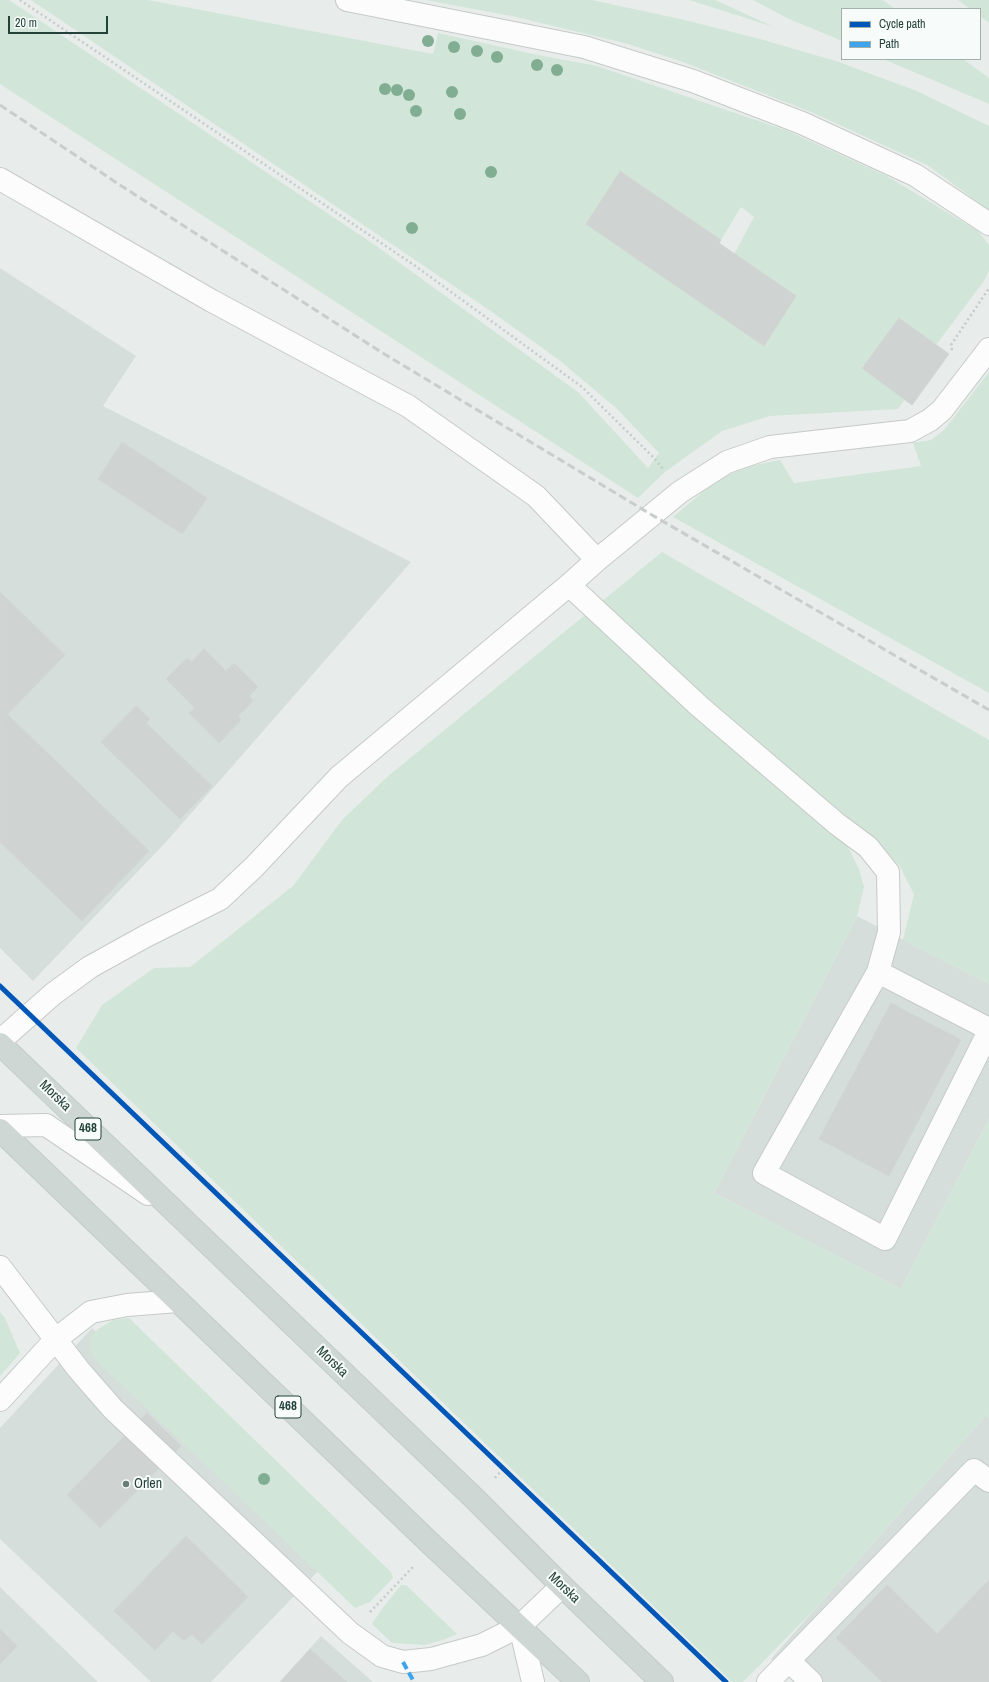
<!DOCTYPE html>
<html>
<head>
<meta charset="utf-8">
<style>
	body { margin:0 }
	#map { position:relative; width:989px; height:1682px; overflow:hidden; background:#e8edeb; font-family:"Archivo Narrow",sans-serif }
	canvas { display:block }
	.legend { position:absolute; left:841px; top:8px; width:140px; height:52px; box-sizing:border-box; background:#f7fbf9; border:1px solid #a3b1ad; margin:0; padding:5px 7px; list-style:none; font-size:12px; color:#24423a }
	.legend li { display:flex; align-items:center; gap:8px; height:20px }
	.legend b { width:20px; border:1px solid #a3b1ad }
	.scale { position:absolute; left:8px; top:16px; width:100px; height:18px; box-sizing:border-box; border:2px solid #24423a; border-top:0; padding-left:5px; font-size:12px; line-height:14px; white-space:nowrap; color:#24423a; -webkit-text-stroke:3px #f7fbf9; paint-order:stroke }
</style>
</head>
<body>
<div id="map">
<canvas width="989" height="1682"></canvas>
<ul class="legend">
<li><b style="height:5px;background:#0057b8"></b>Cycle path</li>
<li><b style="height:5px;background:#3ea4ec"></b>Path</li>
</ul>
<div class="scale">20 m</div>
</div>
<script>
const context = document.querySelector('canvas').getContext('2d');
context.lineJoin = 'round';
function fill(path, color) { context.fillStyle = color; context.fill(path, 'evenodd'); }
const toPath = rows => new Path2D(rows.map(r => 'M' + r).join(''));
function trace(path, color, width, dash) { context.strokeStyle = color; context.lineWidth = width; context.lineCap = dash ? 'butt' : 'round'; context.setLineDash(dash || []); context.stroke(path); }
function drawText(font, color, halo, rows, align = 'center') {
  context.font = font + ' "Archivo Narrow",sans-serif'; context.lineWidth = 4; context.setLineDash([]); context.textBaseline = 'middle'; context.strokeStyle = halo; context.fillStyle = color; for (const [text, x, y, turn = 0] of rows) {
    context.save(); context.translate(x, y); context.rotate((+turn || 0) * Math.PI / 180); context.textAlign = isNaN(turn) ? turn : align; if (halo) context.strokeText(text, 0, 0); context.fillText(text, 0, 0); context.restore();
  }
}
const built = toPath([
	[0,268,136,356,103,406,411,562,166,842,33,981,0,948],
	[857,916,989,984,989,1119,901,1289,714,1193],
	[92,1328,329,1560,211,1682,151,1682,0,1539,0,1428],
	[986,1415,989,1418,989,1682,795,1682,771,1659],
	[0,1587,98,1682,0,1682],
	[321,1636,373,1682,280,1682]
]);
const green = toPath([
	[0,0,9,0,375,245,578,392,648,468,659,453,616,408,559,360,492,312,31,0,148,0,433,54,438,33,538,55,597,66,788,131,887,176,978,231,989,245,989,271,984,281,936,345,899,318,862,367,905,399,898,409,770,416,722,431,665,472,638,498,0,84],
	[620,171,721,240,741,207,754,217,734,254,586,224],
	[426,0,592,0,685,20,760,39,836,61,917,91,989,126,989,210,927,165,811,112,683,62,628,44,516,17],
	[689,0,715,0,774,27],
	[753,0,883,0,895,9,842,9,842,41,789,19],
	[958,0,989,0,989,23,980,16,980,9,970,9],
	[883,59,963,59,989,78,989,104],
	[989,372,989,693,673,517,717,480,749,466,780,460,794,483,921,466,913,443,931,440,944,430],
	[662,552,989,740,989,984,903,940,914,894,899,865,872,837,807,787,797,800,848,847,859,869,864,887,857,916,714,1193,901,1289,989,1119,989,1418,986,1415,814,1610,743,1682,732,1682,76,1048,102,1005,154,968,190,967,293,886,342,820,387,777],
	[0,1312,5,1318,20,1353,0,1376],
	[129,1318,391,1572,393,1578,370,1602,355,1608,94,1358,90,1349,90,1342,91,1337,98,1329,113,1320],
	[401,1585,406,1585,457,1634,443,1640,424,1645,392,1643,372,1624,381,1610]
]);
const building = toPath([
	[620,171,721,240,719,243,796,296,764,346,586,224,620,171],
	[899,318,949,354,912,405,862,368,899,318],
	[122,442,207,498,182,534,98,479,122,442],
	[0,592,65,655,0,722,0,592],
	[204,649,226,671,234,663,258,687,249,696,253,701,238,716,241,720,219,743,189,713,195,708,166,679,187,658,192,662,204,649],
	[136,706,150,719,146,723,212,786,180,819,101,742,136,706],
	[8,715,149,851,82,921,0,842,0,722,8,715],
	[891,1003,961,1040,889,1176,819,1139,891,1003],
	[147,1413,181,1446,100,1528,67,1495,147,1413],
	[186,1536,248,1597,202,1644,192,1634,184,1641,173,1631,155,1650,114,1611,186,1536],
	[989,1580,989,1682,882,1682,836,1638,887,1585,937,1634,989,1580],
	[0,1629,17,1646,0,1664,0,1629],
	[310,1649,347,1682,280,1682,310,1649]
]);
const path = toPath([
	[20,0,414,265,582,387,655,459,663,469],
	[952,350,951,345,989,288],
	[495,1478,503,1469],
	[370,1612,413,1567]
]);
const minor = toPath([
	[347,0,584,47,693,81,802,123,915,175,989,224],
	[0,179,212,301,408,406,536,496,597,560],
	[569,585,699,706,837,824,868,847,888,872,889,932,878,972,764,1173,885,1239,989,1031],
	[878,972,989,1029],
	[0,1041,53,994,90,967,146,936,220,899,254,867,339,777,569,585,597,560,680,492,727,462,770,447,910,431,930,420,942,410,989,349],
	[0,1126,46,1125,148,1194],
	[0,1267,79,1370,113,1409,350,1633,382,1656,403,1662,431,1659,482,1645,520,1626,562,1586],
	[0,1400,56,1339,91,1312,127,1305,178,1301],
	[520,1626,533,1682],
	[789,1661,811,1682],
	[768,1682,974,1470,989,1481]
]);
const major = toPath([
	[0,1044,475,1499,562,1586,662,1682],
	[0,1130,432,1545,578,1682]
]);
const rail = toPath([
	[0,105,120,185,381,352,652,515,989,710]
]);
const quiet = toPath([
	[403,1662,414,1682]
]);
const cycleway = toPath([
	[0,986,726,1682]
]);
const trees = [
	[428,41],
	[454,47],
	[477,51],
	[497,57],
	[537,65],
	[557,70],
	[385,89],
	[397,90],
	[452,92],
	[409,95],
	[416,111],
	[460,114],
	[491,172],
	[412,228],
	[264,1479]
];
const markers = [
	[126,1484,4,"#697e78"]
];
const shields = [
	[88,1129,26],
	[288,1407,26]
];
const shieldNames = [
	["468",88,1129],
	["468",288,1407]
];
const streetNames = [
	["Morska",55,1096,44],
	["Morska",332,1362,44],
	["Morska",564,1588,44]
];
const poiNames = [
	["Orlen",134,1484]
];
fill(built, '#d6dedb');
fill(green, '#d1e6d8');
fill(building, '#cfd4d2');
trace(building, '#d1d6d4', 1);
trace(minor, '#c5cac8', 24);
trace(major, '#c3ccc9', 24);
trace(path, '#c3ccca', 2.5, [2, 3]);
trace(minor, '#fcfcfc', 22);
trace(major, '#cfd7d5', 22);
trace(rail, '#c9cdcc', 3, [8, 4]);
trace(quiet, '#3ea4ec', 4, [8, 4]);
trace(cycleway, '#0057b8', 5);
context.fillStyle = '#81ae93';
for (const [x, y] of trees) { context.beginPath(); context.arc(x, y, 6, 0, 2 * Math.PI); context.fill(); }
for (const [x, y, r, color] of markers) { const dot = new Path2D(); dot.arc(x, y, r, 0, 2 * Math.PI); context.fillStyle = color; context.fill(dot); trace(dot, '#f7fbf9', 1.5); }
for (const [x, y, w] of shields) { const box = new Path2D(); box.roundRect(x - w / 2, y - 11, w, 22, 3); context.fillStyle = '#f7fbf9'; context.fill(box); trace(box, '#24423a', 1); }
drawText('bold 13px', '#24423a', null, shieldNames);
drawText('14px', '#24423a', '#f7fbf9', streetNames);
drawText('14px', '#24423a', '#f7fbf9', poiNames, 'left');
</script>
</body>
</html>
